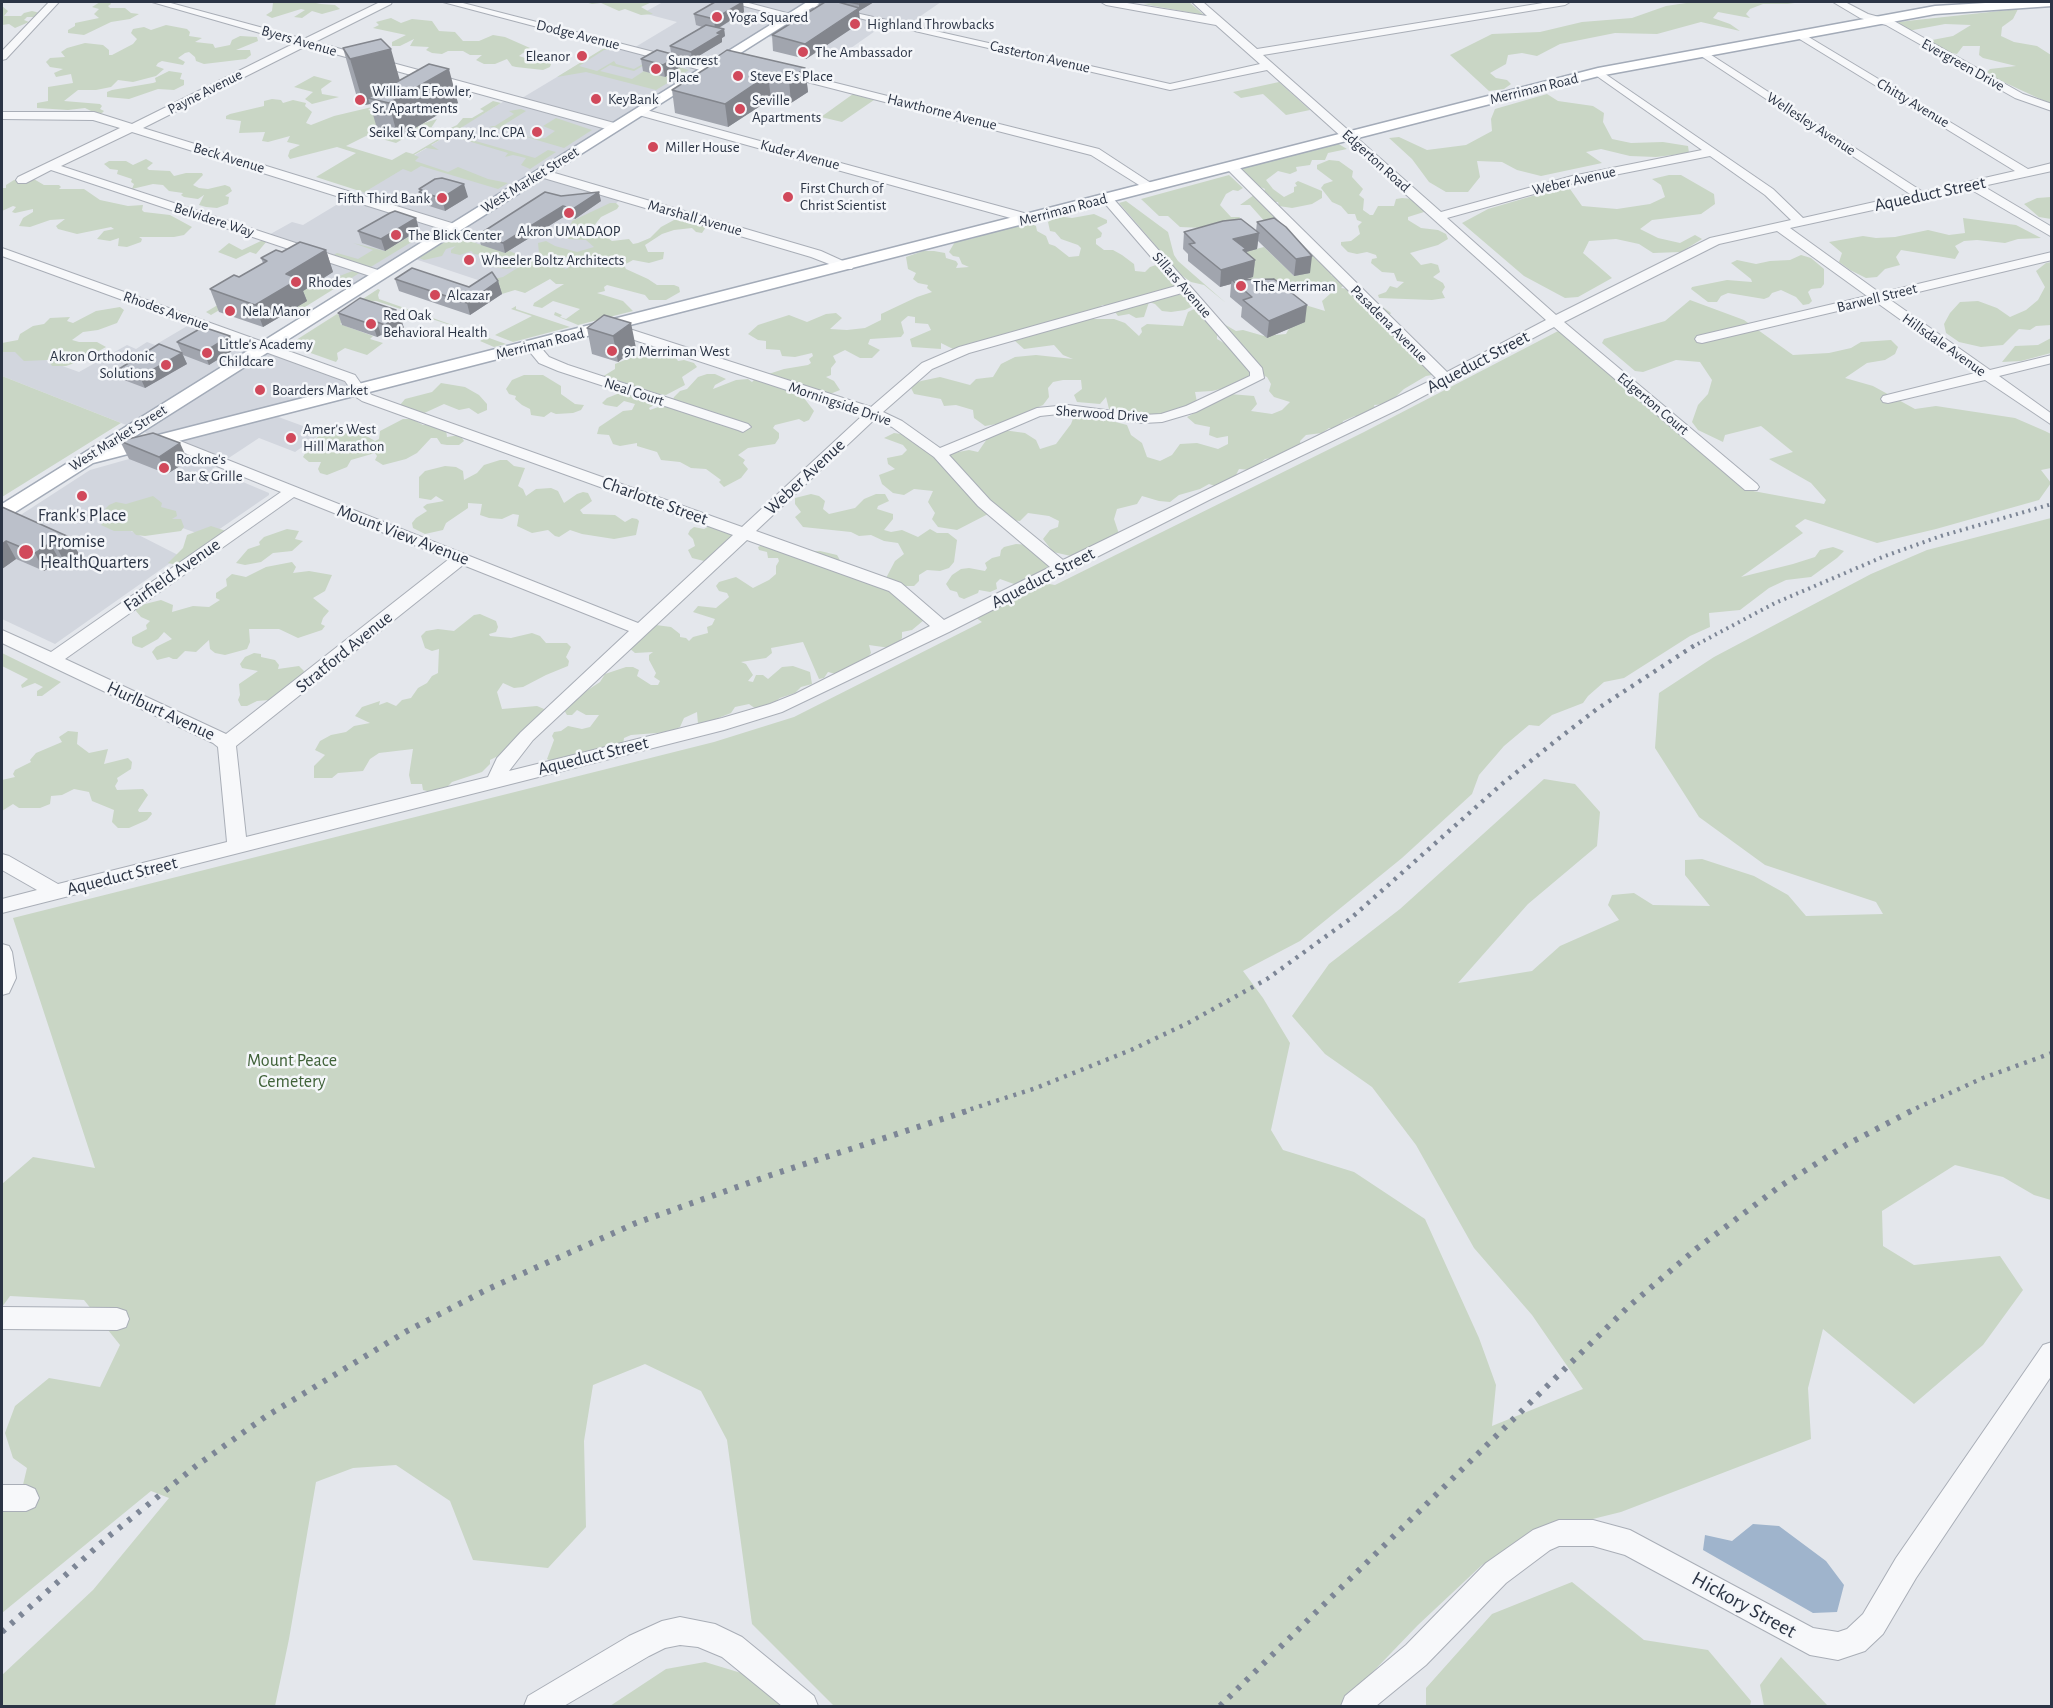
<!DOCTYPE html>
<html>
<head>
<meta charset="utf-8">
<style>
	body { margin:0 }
	#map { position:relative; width:2053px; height:1708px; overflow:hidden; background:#e4e7ec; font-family:"Alegreya Sans",sans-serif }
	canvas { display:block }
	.frame { position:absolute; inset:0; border:3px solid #2b3445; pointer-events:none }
</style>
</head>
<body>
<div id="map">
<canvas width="2053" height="1708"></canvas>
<div class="frame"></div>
</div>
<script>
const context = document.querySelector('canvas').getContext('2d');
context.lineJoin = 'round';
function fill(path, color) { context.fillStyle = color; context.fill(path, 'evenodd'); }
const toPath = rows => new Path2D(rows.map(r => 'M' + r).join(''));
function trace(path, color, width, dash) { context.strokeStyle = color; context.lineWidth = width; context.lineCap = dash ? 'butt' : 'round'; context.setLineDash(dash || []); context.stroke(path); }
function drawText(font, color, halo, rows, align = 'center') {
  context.font = font + ' "Alegreya Sans",sans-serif'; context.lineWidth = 5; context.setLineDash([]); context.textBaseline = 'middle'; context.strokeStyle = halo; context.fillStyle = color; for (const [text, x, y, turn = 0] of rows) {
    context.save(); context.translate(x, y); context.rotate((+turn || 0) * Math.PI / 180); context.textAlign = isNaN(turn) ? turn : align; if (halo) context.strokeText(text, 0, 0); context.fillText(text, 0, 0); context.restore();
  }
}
const built = toPath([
	[663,2,941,2,906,26,888,22,841,55,762,35,541,173,623,198,575,233,609,243,566,275,496,286,409,257,353,291,285,268,310,253,265,237,292,222,303,225,351,196,354,197,403,168,397,166,501,103,508,99,517,101,612,44,632,49,677,22,643,13],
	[194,322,337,376,353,389,273,415,322,433,295,452,259,438,212,469,269,493,269,495,208,537,137,512,117,524,180,556,55,644,2,619,2,527,90,470,161,450,154,433,149,434,2,376,2,344,79,372,127,345,136,349,147,342,155,345]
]);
const green = toPath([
	[100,2,110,2,111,4,108,6,110,8,125,8,131,13,139,14,130,19,111,22,84,35,68,33,68,30,75,26,75,23,99,18,94,14,99,9,92,7],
	[263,2,317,2,316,3,321,4,335,5,340,9,322,14,312,11,302,18,294,17,305,10,301,9,272,18,266,15,272,11,273,3],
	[585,2,652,2,641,7,653,14,641,15,625,9,619,11,601,3,592,4],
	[1162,2,1189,2,1204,15,1143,4],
	[1693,2,1801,2,1788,4,1763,4,1750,9,1746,14,1750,18,1718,12,1713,18,1730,24,1740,31,1701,22,1657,34,1615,33,1560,44,1537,56,1522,53,1508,55,1506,64,1490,73,1496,78,1507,80,1511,84,1504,89,1489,91,1450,55,1492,34,1540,32,1582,22,1632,18,1666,6],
	[2,6,8,11,4,16,21,16,24,13,32,11,40,13,36,17,27,17,24,20,29,22,15,28,9,24,2,25],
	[2018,9,2013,19,2002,27,2001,36,2014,42,2037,46,2051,55,2051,104,1997,79,1987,72,1990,69,2016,66,1983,58,1979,55,1980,46,1963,46,1957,54,1947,52,1927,41,1953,36,1971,25,1945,24,1908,31,1898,22],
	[391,18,401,23,412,19,432,21,439,31,455,32,463,41,479,41,493,35,505,37,530,48,519,56,528,59,542,58,551,64,550,67,543,70,516,67,512,66,507,59,495,64,484,64,476,60,482,55,470,55,463,51,448,51,442,54,432,53,426,50,429,47,410,46,414,39,400,46,392,46,392,42,406,35,373,28,379,25,376,22],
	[166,25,187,29,190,32,189,36,202,38,195,42,213,44,215,48,230,45,232,40,240,36,257,37,258,41,236,50,250,50,251,55,246,59,204,64,196,61,195,57,189,52,185,53,178,58,185,62,183,65,162,61,158,63,156,66,164,69,156,76,133,82,118,80,111,87,96,90,78,90,64,101,100,104,102,106,100,109,104,111,102,113,90,113,91,111,85,108,68,110,37,108,37,103,48,101,48,87,73,83,71,74,56,77,54,73,63,69,50,67,46,62,50,58,65,57,61,52,67,48,85,43,103,45,109,50,109,55,112,55,133,44,137,39,131,33,133,29,144,27,151,30],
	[604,48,612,50,604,50,579,66,597,71,614,61,616,64,634,69,650,60,651,61,634,71,610,65,600,71,632,79,644,71,665,77,669,64,689,70,656,90,586,72,557,77],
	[169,71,182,73,180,79,184,80,184,85,174,90,158,89,129,99,107,97,107,92,112,90,153,83,156,82,155,78],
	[314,76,332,81,321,89,322,94,339,97,312,104,305,99,313,92,294,87],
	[1279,82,1310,110,1286,115,1263,94,1241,98,1233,92],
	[853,94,874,100,842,122,821,117],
	[1547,94,1558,101,1593,106,1604,113,1603,122,1612,139,1631,143,1663,142,1688,146,1689,153,1656,157,1630,156,1601,149,1586,152,1602,163,1541,176,1517,170,1502,162,1477,161,1480,177,1468,192,1446,192,1429,182,1412,159,1389,138,1399,137,1427,150,1466,145,1492,131,1491,119,1495,109],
	[272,99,281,100,283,103,293,100,306,103,305,106,312,112,306,123,311,125,334,116,372,107,368,110,381,113,382,134,393,137,398,138,424,123,437,119,431,128,425,126,396,143,368,135,346,146,392,160,406,152,413,154,445,135,440,133,457,125,463,118,472,118,484,111,480,109,493,101,501,103,451,134,535,158,548,150,556,152,530,169,521,165,526,158,513,155,505,157,508,153,448,135,431,145,439,150,426,148,414,155,419,157,415,161,448,172,458,167,488,179,508,183,498,189,421,166,411,172,403,169,368,190,375,193,372,195,316,177,356,153,337,147,290,159,288,156,290,150,300,145,287,142,290,136,268,142,262,141,265,132,239,133,241,121,226,119,226,116,230,114,264,106,264,101],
	[521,109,526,111,499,128,536,139,545,138,555,131,543,126,556,118,592,130,564,148,489,126,495,126,514,114,509,111],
	[1337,143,1347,149,1328,153,1325,160,1312,160,1310,165,1296,167,1297,171,1290,174,1278,171,1266,180,1273,189,1284,197,1294,192,1294,187,1297,186,1295,183,1298,181,1322,191,1322,198,1312,204,1292,208,1279,206,1278,202,1273,202,1270,196,1264,192,1265,189,1249,182,1239,170,1240,167,1253,165,1255,162],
	[146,159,153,163,147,168,149,170,170,171,174,176,186,173,202,173,203,175,193,185,199,188,208,189,225,185,230,187,232,191,225,196,229,197,228,204,217,208,206,207,199,205,204,195,198,199,184,197,181,195,183,193,169,191,163,185,153,184,132,189,134,184,131,182,132,179,117,174,118,170,110,169,104,164,109,161,126,161,133,165],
	[1329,160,1339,161,1353,171,1352,177,1363,189,1359,195,1364,199,1363,210,1370,215,1373,215,1378,206,1394,206,1396,199,1402,198,1414,199,1425,207,1424,212,1408,217,1408,220,1421,228,1438,230,1446,234,1448,239,1438,245,1410,253,1421,265,1431,263,1438,265,1440,272,1433,277,1443,283,1445,287,1442,292,1445,298,1432,300,1379,298,1378,295,1386,292,1390,286,1397,288,1404,282,1397,281,1394,273,1382,272,1371,263,1372,259,1377,258,1376,255,1367,252,1357,254,1348,252,1341,245,1341,242,1351,241,1360,234,1358,226,1362,222,1357,220,1355,214,1348,214,1341,206,1332,202,1321,188,1324,184,1333,181,1317,169,1317,165],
	[1229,175,1243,188,1238,191,1233,190,1226,194,1220,205,1231,217,1240,217,1238,221,1203,228,1180,227,1168,216,1159,216,1141,199],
	[1669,175,1681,175,1714,194,1715,204,1701,214,1652,220,1640,229,1658,238,1680,243,1695,235,1702,239,1681,252,1653,253,1639,244,1616,239,1589,241,1583,253,1612,278,1578,297,1565,298,1524,276,1462,223,1488,209,1546,192,1570,189,1582,206,1617,209,1650,204,1665,197,1661,185,1652,179],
	[32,178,44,185,59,185,61,187,59,189,84,189,100,200,128,206,143,205,142,210,144,212,170,215,192,227,184,235,174,237,139,237,142,239,141,242,127,247,118,246,119,238,110,241,97,239,104,231,114,229,111,227,77,234,58,229,56,226,65,219,50,220,30,227,19,226,23,218,33,212,33,209,15,213,12,212,16,207,13,206,2,211,2,188,6,188,6,185,14,180],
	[1254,195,1333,272,1331,275,1339,279,1343,286,1341,288,1356,290,1368,299,1358,302,1364,306,1377,303,1391,313,1384,322,1438,374,1426,376,1404,389,1388,404,1374,405,1376,412,1367,417,1355,416,1343,421,1341,429,1329,428,1322,433,1306,435,1300,441,1301,448,1279,457,1265,459,1252,470,1239,469,1235,477,1215,486,1209,484,1200,489,1179,495,1170,502,1159,501,1142,496,1137,504,1117,509,1114,519,1119,534,1071,556,1053,552,1043,539,1050,530,1058,527,1059,521,1049,516,1028,513,1020,521,1009,520,990,513,957,530,938,527,932,519,935,513,928,502,933,491,914,489,904,495,893,493,882,484,879,475,895,469,888,464,887,458,902,455,907,450,903,445,884,438,894,433,908,435,937,456,969,450,978,452,989,436,1003,430,1025,433,1036,440,1040,449,1056,444,1071,424,1074,416,1081,413,1127,425,1131,435,1142,443,1147,457,1160,461,1172,455,1180,444,1197,443,1218,449,1228,444,1228,436,1217,438,1209,435,1210,427,1195,424,1187,417,1230,394,1254,396,1257,404,1251,411,1272,414,1282,410,1290,402,1274,397,1269,391,1271,384,1267,377,1257,373,1237,385,1212,391,1195,392,1197,402,1169,419,1109,409,1106,397,1100,404,1077,402,1074,395,1082,389,1081,380,1063,380,1053,382,1048,388,1049,397,1043,405,1003,423,985,426,974,418,973,410,956,405,944,406,941,399,914,394,910,386,921,381,940,377,970,385,976,379,993,377,1001,364,1015,357,1036,355,1073,359,1063,355,1054,345,1024,349,1015,341,1031,333,973,343,953,349,941,343,941,349,912,347,910,339,931,330,928,324,915,323,915,317,908,316,901,322,904,333,901,337,870,339,868,344,880,350,872,358,860,358,845,350,833,356,836,362,831,368,831,375,826,377,834,381,840,390,830,394,809,395,804,398,814,411,809,420,804,422,799,419,775,425,773,428,779,433,779,438,775,444,748,448,738,455,745,460,743,463,748,469,741,478,724,487,719,482,721,480,706,469,691,468,680,462,661,460,657,452,637,446,637,443,620,446,613,444,609,435,597,434,599,427,623,411,632,410,635,404,624,401,617,407,605,405,602,403,607,398,630,389,623,383,616,385,602,377,615,369,615,364,642,353,642,349,648,345,654,344,670,349,678,361,684,360,694,363,697,367,682,377,685,385,666,395,643,392,654,405,649,408,650,410,672,402,674,397,680,391,687,389,698,377,707,374,715,374,726,379,715,385,713,389,736,380,748,379,752,382,756,378,784,369,808,365,811,363,809,359,813,356,812,353,795,357,782,356,780,350,766,349,766,341,758,340,748,334,758,325,789,315,807,322,826,314,836,313,842,318,830,329,847,330,865,328,881,320,881,314,917,297,932,292,927,288,928,285,918,283,913,279,916,273,908,269,906,257,923,251,934,251,945,253,946,258,956,261,958,264,956,268,969,267,962,264,959,257,953,256,949,252,956,240,971,239,1017,223,1027,222,1036,226,1037,231,1046,236,1049,244,1055,246,1069,257,1079,256,1081,248,1078,245,1061,239,1055,232,1050,231,1048,222,1057,216,1072,218,1094,214,1107,220,1107,223,1097,228,1102,233,1101,237,1096,239,1096,244,1104,250,1113,250,1122,255,1134,264,1135,271,1145,272,1150,267,1159,264,1178,280,1179,295,1190,294,1195,305,1185,310,1171,312,1162,311,1155,304,1149,302,1144,317,1136,318,1129,314,1118,316,1110,305,1102,305,1092,319,1114,319,1125,323,1139,336,1142,332,1141,328,1147,324,1183,326,1188,312,1194,309,1205,311,1217,331,1217,339,1231,347,1232,333,1224,324,1236,331,1243,330,1264,336,1286,334,1302,304,1325,311,1322,301,1330,294,1320,283,1298,289,1283,298,1270,296,1249,278,1253,277,1232,255,1264,247,1294,276,1310,272,1250,205,1240,205],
	[2051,197,2051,219,2039,217,2024,204,2037,198],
	[1126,201,1168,232,1174,255,1178,261,1226,303,1204,285,1191,282,1181,275,1119,203],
	[610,203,616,203,619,206,617,209,601,217,589,232,604,235,612,241,629,239,633,244,638,243,650,238,661,227,674,220,685,219,704,223,706,227,702,233,696,232,692,228,674,230,662,234,645,245,648,252,664,252,663,259,649,263,633,260,624,265,626,269,648,279,657,285,674,285,679,287,680,292,666,300,649,300,645,295,607,285,604,287,605,291,597,293,623,301,633,311,578,325,554,315,555,312,562,315,560,317,566,319,580,309,553,301,542,308,533,306,534,303,564,284,556,284,550,279,525,293,515,290,492,297,489,280,503,277,519,267,506,269,493,267,487,256,474,254,471,251,460,255,451,253,451,250,456,246,446,249,442,256,424,260,419,258,419,256,432,249,432,247,449,235,458,234,478,244,505,249,539,264,558,262,565,269,568,268,568,257,544,256,539,253,538,243,546,241,555,246,577,252,594,247,586,240,569,239,561,236,570,227,572,221],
	[1963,218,2016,225,2041,238,2018,239,2005,243,1977,240,1964,241,1955,246,1959,252,1955,259,1901,250,1896,257,1900,265,1885,269,1877,277,1866,278,1850,270,1839,262,1842,253,1829,242,1863,236,1876,238,1895,237,1928,230,1949,235,1965,233],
	[415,233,423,235,369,268,332,256,337,253,358,259,373,250,353,243,385,251],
	[263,240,267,241,256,254,250,252,236,259,218,252,229,243,242,250],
	[1801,255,1811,258,1824,269,1824,284,1821,288,1811,289,1808,292,1812,301,1809,304,1803,305,1796,297,1781,290,1772,293,1769,297,1764,299,1728,293,1721,296,1717,302,1708,302,1691,289,1692,287,1727,280,1752,282,1751,279,1731,263,1737,260,1756,264,1770,261,1790,260],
	[2051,262,2051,325,2036,326,2030,330,2019,329,2003,345,1981,347,1959,342,1946,333,1944,324,1950,313,1960,302,1978,301,1997,308,2010,317,2026,310,2038,300,2045,287,2036,271,2046,263],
	[355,270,361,272,305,307,221,309,211,315,206,312,236,294,296,271,333,283,337,277],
	[378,289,380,290,378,295,379,299,506,344,494,347,480,341,485,338,475,333,376,301,355,304],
	[1690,300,1744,320,1793,355,1829,353,1851,348,1861,342,1891,340,1898,347,1895,354,1885,360,1867,363,1845,378,1873,386,1915,409,1936,406,2015,418,2045,431,2051,434,2051,468,2041,470,2051,483,2039,500,1936,529,1877,543,1805,519,1795,526,1803,533,1741,577,1793,564,1815,557,1820,550,1833,547,1844,551,1837,558,1811,577,1786,580,1769,588,1740,610,1709,613,1710,627,1690,636,1624,678,1604,682,1588,696,1583,703,1552,715,1539,726,1529,725,1504,746,1479,775,1472,794,1402,858,1300,941,1243,971,1263,998,1290,1043,1271,1130,1283,1150,1354,1172,1425,1219,1479,1338,1496,1385,1492,1426,1583,1389,1532,1315,1474,1248,1416,1145,1372,1087,1325,1054,1292,1016,1329,964,1400,909,1544,779,1575,784,1600,812,1597,846,1528,904,1458,983,1532,971,1560,946,1619,920,1608,905,1612,895,1634,893,1653,905,1710,906,1685,875,1685,860,1702,859,1754,876,1788,895,1806,916,1883,914,1876,902,1765,865,1699,817,1655,748,1659,693,1714,657,1871,574,1927,550,2051,518,2051,1200,2034,1195,2003,1177,1955,1165,1882,1211,1883,1246,1914,1265,2000,1256,2023,1290,1983,1345,1914,1404,1823,1329,1808,1388,1811,1439,1621,1512,1548,1530,1482,1565,1418,1625,1340,1706,834,1706,752,1624,727,1440,701,1391,645,1364,593,1385,584,1441,586,1527,548,1568,473,1560,450,1501,396,1465,353,1468,316,1482,289,1639,275,1706,2,1706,2,1675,93,1590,169,1498,151,1491,2,1613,2,1493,22,1489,27,1468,13,1458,5,1433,15,1406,49,1378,100,1387,120,1345,84,1300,10,1296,2,1307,2,1184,33,1157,95,1168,13,918,714,742,794,717,982,622,975,617,1014,584,1000,579,996,583,997,589,990,592,979,590,978,593,964,599,959,597,957,592,950,590,946,584,952,575,961,569,969,568,985,571,987,568,985,563,992,558,1000,556,1001,550,1004,547,1016,544,1030,545,1050,563,1051,570,1043,583,1055,585,1364,432,1562,329,1753,491,1824,504,1826,500,1811,483,1769,459,1793,452,1761,426,1725,435,1723,442,1698,430,1692,422,1698,405,1708,394,1712,380,1700,362,1676,360,1643,372,1635,371,1602,343,1604,339,1665,321],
	[516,306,516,309,570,327,513,342,495,335,532,316,511,309],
	[120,307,124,310,117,323,98,330,83,332,72,340,79,342,97,342,106,347,83,360,66,366,52,366,48,360,24,361,15,352,2,352,2,343,18,340,20,334,33,326,44,324,50,318,70,317,67,321,73,323,96,311],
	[337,314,347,319,340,324,373,336,370,339,383,343,367,355,345,348,337,353,338,359,336,362,291,346,293,342],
	[2051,338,2051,353,2021,361,2002,362,2015,346,2038,345],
	[524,375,543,375,561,386,561,394,575,404,584,405,581,410,573,413,556,414,551,412,544,417,531,415,530,409,522,405,515,399,516,396,509,394,506,389,512,380],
	[2,376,121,423,2,497],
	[441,383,465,387,479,395,487,404,487,410,478,414,469,408,459,410,444,404,420,415,400,405,405,399,432,392],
	[403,419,412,419,423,425,435,424,446,430,447,437,460,435,464,441,459,445,447,445,441,444,437,438,431,438,417,453,406,459,383,465,375,460,377,456,375,453,351,460,347,467,327,475,320,473,318,469,321,462,309,462,303,457,307,450,320,443,315,440,319,435,340,431,351,435,363,434,375,441,379,439,380,431],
	[500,460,507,460,514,466,525,468,518,486,523,489,526,496,536,489,551,488,558,491,564,503,577,494,583,492,588,493,592,501,580,510,583,514,615,515,625,522,632,518,637,519,639,521,636,535,614,539,582,534,570,530,559,537,555,536,548,530,532,533,517,526,519,515,513,514,502,519,489,518,480,515,482,504,468,503,468,508,446,523,443,530,425,534,413,528,412,523,416,518,427,511,423,507,427,504,444,501,436,496,431,500,419,498,419,477,425,471,445,466,456,467,463,471,464,480,477,473,484,465],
	[811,494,819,496,825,501,823,509,829,514,855,508,864,499,876,494,885,494,889,501,878,506,877,509,893,514,893,519,884,530,891,532,902,530,918,537,930,529,937,533,948,533,957,540,954,562,949,568,940,571,927,570,919,575,919,581,914,586,903,586,924,620,912,630,902,632,902,638,896,646,890,648,869,645,871,653,864,662,840,675,828,672,824,678,819,679,803,642,771,648,772,653,766,658,741,662,746,664,753,675,748,681,753,682,756,675,763,675,768,679,782,667,793,666,810,672,812,684,801,687,795,693,780,698,771,705,756,709,749,704,735,707,731,713,703,724,698,724,697,712,684,718,680,727,669,732,631,735,624,738,623,746,556,764,547,759,554,740,552,736,554,732,561,731,568,726,582,729,590,727,599,715,586,715,577,710,572,715,567,715,564,710,568,703,600,682,605,674,626,667,633,667,639,670,637,676,651,685,658,685,660,681,654,677,656,673,649,660,649,655,653,652,635,653,628,647,651,627,656,625,671,627,680,634,680,637,686,638,689,641,693,637,708,633,707,627,712,625,715,619,693,612,698,606,716,608,729,597,727,593,719,591,716,586,719,582,736,577,753,588,769,580,776,574,776,566,779,561,778,558,768,558,767,552,759,550,758,547,772,540,781,539,804,552,820,551,837,555,841,562,885,580,895,561,904,554,898,543,884,541,871,535,859,536,851,532,803,527,795,517,801,512,795,504,795,498],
	[153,496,162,503,161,507,176,511,177,516,172,519,181,519,184,527,181,531,145,536,136,535,132,531,114,531,101,525,110,513,105,509,109,505,116,502,126,504],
	[711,525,732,527,734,538,711,559,704,561,692,558,688,550,695,546,693,539,688,534,690,530,694,527,704,529],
	[211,526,226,531,177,565,168,563,183,548,187,535],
	[287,529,299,531,295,539,303,541,292,551,273,553,261,562,245,565,236,563,248,549,260,545,259,542,264,537],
	[292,562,296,567,293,573,309,571,332,575,325,591,313,598,329,611,323,618,321,624,325,626,322,630,298,638,279,629,249,629,250,642,247,649,225,655,215,653,210,649,209,640,196,652,185,651,177,659,173,659,169,657,157,660,152,652,156,647,172,639,164,632,158,639,142,648,135,646,132,643,132,637,147,629,146,625,150,621,141,617,136,611,137,606,161,600,173,605,172,612,193,606,209,607,220,600,216,598,216,593,227,586,226,579,232,574,246,577,266,567],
	[480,614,496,621,498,627,496,632,489,634,490,636,511,638,532,633,540,636,546,643,567,643,571,647,566,657,569,661,568,666,546,675,523,687,514,688,503,683,497,692,502,709,537,706,544,709,547,714,514,745,506,747,500,755,490,760,490,764,482,772,452,782,447,787,431,792,423,790,422,784,411,784,409,775,413,749,379,753,370,759,363,771,338,773,332,778,314,778,314,766,325,755,315,750,320,741,331,735,346,732,354,726,370,723,355,716,362,707,380,701,379,705,387,702,396,706,402,700,411,698,418,688,427,683,432,676,438,673,439,649,432,651,425,648,421,636,426,631,438,629,454,631,474,615],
	[2,653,61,682,42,696,37,696,37,691,43,687,35,683,22,688,21,685,28,679,2,666],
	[254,653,261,654,261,657,275,660,279,665,278,669,299,666,304,671,302,677,279,696,269,700,257,701,247,706,241,706,238,700,240,695,239,684,258,671,242,668,240,664,245,657],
	[68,731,78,732,77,744,89,753,108,749,104,764,128,758,132,762,131,769,117,778,118,781,115,786,117,790,143,789,148,795,138,810,139,812,151,812,152,814,147,820,129,828,118,828,112,822,114,810,92,801,89,792,74,789,62,795,51,796,50,804,40,808,19,808,13,804,2,811,2,780,15,777,13,774,15,770,31,762,30,760,36,753,62,742,59,737],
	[1572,1582,1644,1640,1708,1650,1751,1701,1750,1706,1426,1706,1426,1688,1492,1614],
	[1781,1657,1828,1706,1764,1706,1760,1685],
	[705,1662,751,1676,790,1706,610,1706,666,1669]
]);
const water = toPath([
	[1753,1524,1779,1526,1826,1561,1844,1585,1837,1612,1813,1613,1703,1550,1705,1535,1732,1541]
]);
const minor = toPath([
	[49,2,59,2,6,59,2,60,2,51,49,2],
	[152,2,167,2,304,39,380,2,392,2,391,4,315,42,618,124,620,127,614,131,610,130,306,46,143,128,458,225,459,228,458,231,448,231,132,132,61,166,384,272,386,275,379,279,51,170,26,183,18,183,16,180,18,177,120,128,93,120,2,119,2,112,94,112,132,124,295,43,152,2],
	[443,2,459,2,712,67,714,69,708,72,443,2],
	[729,2,745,2,798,16,793,19,729,2],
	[807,2,1170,84,1260,64,1216,25,1106,5,1101,2,1121,2,1207,16,1192,2,1203,2,1257,49,1549,2,1570,2,1565,5,1263,55,1441,212,1572,176,1702,150,1594,74,1594,70,1598,69,1773,189,1803,218,1910,194,1698,54,1696,52,1702,49,1923,192,2015,171,1793,35,1794,33,1802,33,2028,169,2052,163,2052,171,1983,186,2052,227,2052,237,1970,189,1790,228,1880,293,2052,252,2052,260,1889,299,1990,370,2052,355,2052,363,1999,376,2052,414,2052,425,1985,380,1888,403,1883,402,1881,399,1883,396,1975,373,1876,302,1702,343,1697,342,1695,339,1697,336,1867,296,1777,231,1719,244,1564,322,1757,484,1759,487,1757,490,1745,490,1554,327,1399,409,1209,500,949,632,782,712,724,730,2,913,2,899,37,890,2,870,2,854,9,856,58,884,227,842,218,747,213,743,2,643,2,630,51,652,281,492,160,443,157,440,160,437,170,437,638,623,733,535,362,401,356,397,345,381,2,256,2,248,355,375,366,391,372,395,742,527,863,415,604,330,602,327,604,324,614,324,871,407,922,363,959,347,1176,286,1101,199,1103,196,1111,196,1262,368,1264,378,1196,412,1162,422,1143,423,1068,413,1040,416,949,455,990,500,1063,560,1436,378,1227,169,1227,163,1235,163,1447,372,1546,320,1267,70,1170,90,811,7,807,6,807,2],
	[1710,156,1765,195,1791,220,1710,238,1556,315,1447,218,1574,183,1710,156],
	[1182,293,1250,372,1250,376,1186,406,1161,414,1143,415,1068,405,1037,408,940,448,902,421,883,412,932,369,969,353,1182,293],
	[875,419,892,427,934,457,978,506,1050,567,944,620,901,583,756,531,875,419],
	[294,497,449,559,226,734,65,659,294,497],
	[747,540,889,591,930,626,795,694,770,704,722,718,509,771,533,740,747,540],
	[463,565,629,631,521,732,497,758,488,777,246,837,236,746,463,565],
	[1833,2,1845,2,1868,14,1894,21,2023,94,2052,104,2052,111,2015,98,1886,25,1860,18,1833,2],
	[780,69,1099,149,1157,187,1151,191,1147,190,1091,155,776,74,774,72,780,69],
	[639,108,1035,216,1036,219,1030,223,1025,222,635,114,633,112,639,108],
	[541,169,821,251,854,266,852,269,842,269,811,257,537,176,535,173,537,170,541,169],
	[532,342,537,343,549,357,568,365,748,424,751,427,743,432,738,430,558,371,539,363,525,346,532,342],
	[2,944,9,946,12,952,16,978,9,993,2,995,2,944],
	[2,1307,117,1308,126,1311,129,1319,126,1327,117,1330,2,1329,2,1307],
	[2052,1342,2052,1375,1916,1578,1883,1634,1865,1651,1838,1660,1810,1655,1625,1555,1593,1546,1559,1546,1550,1550,1506,1583,1426,1665,1376,1706,1341,1706,1345,1696,1406,1645,1486,1563,1533,1530,1559,1520,1593,1520,1630,1530,1813,1628,1838,1632,1847,1629,1863,1614,1896,1558,2043,1345,2052,1342],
	[2,1485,26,1485,35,1489,39,1498,35,1507,26,1511,2,1511,2,1485],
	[680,1617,715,1624,742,1637,814,1696,818,1706,782,1706,722,1657,698,1647,680,1645,665,1648,649,1656,564,1706,524,1706,528,1696,629,1636,662,1621,680,1617]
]);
const major = toPath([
	[807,2,821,2,123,444,1598,68,1935,6,2002,2,2052,2,2052,6,1935,14,1599,76,93,463,9,516,2,518,2,504,807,2]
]);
const railFar2 = toPath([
	[1692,647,1775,603,1885,556,1941,536,2052,504]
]);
const railFar1 = toPath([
	[962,1112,1036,1088,1131,1050,1188,1023,1267,979,1350,919,1502,784,1558,739,1597,709,1695,645],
	[1908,1112,1983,1078,2052,1053]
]);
const rail = toPath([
	[2,1632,109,1536,196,1466,265,1417,407,1331,488,1289,636,1223,771,1175,967,1111],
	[1220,1706,1628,1307,1696,1249,1779,1187,1846,1145,1911,1111]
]);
const wall = toPath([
	[743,2,744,12,719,28,724,29,725,36,722,38,722,42,692,60,679,56,680,67,665,77,643,71,641,59,671,53,670,46,702,27,696,25,694,14],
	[840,2,874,2,859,11,860,23,806,59,773,51,772,35],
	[343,48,400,80,458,103,398,138,378,132,370,104,364,105,356,94],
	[711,61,805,68,808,92,791,103,771,99,728,127,675,113,672,90,712,65],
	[419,189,468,197,445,211,423,204],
	[561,196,601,201,575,219,565,216,505,253,481,245,478,235],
	[416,218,419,230,385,251,362,243,358,231],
	[1274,218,1310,273,1294,276,1258,241,1257,249,1246,252,1255,260,1253,277,1245,279,1305,322,1267,338,1241,317,1242,307,1230,297,1231,284,1220,287,1188,261,1188,254,1183,249,1184,232,1256,231,1257,222],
	[326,250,333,272,303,291,307,301,263,327,219,312,210,289,239,277,263,263,261,258,282,252],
	[395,279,469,287,498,281,502,294,470,315,399,291],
	[396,310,404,328,389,338,381,335,377,337,342,325,338,313],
	[604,315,636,348,618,362,592,354,587,328],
	[177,342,235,349,209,365,183,355,187,364,145,388,124,380,119,369,182,353],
	[120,441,188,461,167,474,129,459],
	[2,507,69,537,79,554,65,563,60,561,44,571,16,559,2,569]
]);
const shadedWall = toPath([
	[743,2,744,12,715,30,714,19],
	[863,2,874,2,859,11,860,23,806,59,805,44,859,8,859,4],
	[724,29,725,36,722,38,722,42,692,60,691,52],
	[391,49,404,95,449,69,458,103,398,138,389,103,368,98,370,104,364,105,350,59],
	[679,56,680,67,665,77,663,65],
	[805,68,808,92,791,103,789,80],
	[768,75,771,99,728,127,725,104],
	[464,184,468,197,445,211,442,198],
	[599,192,601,201,575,219,573,209],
	[563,206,565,216,505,253,503,243],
	[416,218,419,230,385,251,381,239],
	[1259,233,1257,249,1246,252,1255,260,1253,277,1235,283,1232,280,1231,284,1220,287,1221,270,1233,239],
	[326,250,333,272,303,291,307,301,263,327,255,305,286,274],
	[1312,256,1310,273,1294,276,1296,259],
	[498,281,502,294,470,315,467,303],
	[1307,305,1305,322,1267,338,1269,321],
	[396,310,398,316,400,315,404,328,389,338,385,325,392,313],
	[377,322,381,335,377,337,373,325],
	[631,323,636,348,618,362,613,336],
	[230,336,235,349,209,365,204,352],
	[182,353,187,364,145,388,140,377],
	[180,443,188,461,167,474,159,457],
	[69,537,79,554,65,563,56,546],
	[6,541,16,559,2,569,2,544],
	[50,543,60,561,44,571,35,553]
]);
const building = toPath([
	[715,2,743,2,714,19,694,14,715,2],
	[825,2,838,2,859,8,805,44,772,35,825,2],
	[848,2,863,2,859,4,848,2],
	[706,25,724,29,717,33,721,34,691,52,670,46,706,25],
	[381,39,391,49,350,59,343,48,381,39],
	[657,50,679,56,663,65,641,59,657,50],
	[727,50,805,68,789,80,768,75,725,104,672,90,716,62,711,61,727,50],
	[429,64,449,69,389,103,368,98,429,64],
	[442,178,464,184,442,198,419,192,422,190,419,189,435,179,442,178],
	[545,192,561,196,599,192,573,209,563,206,503,243,478,235,545,192],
	[395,211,416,218,381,239,358,231,390,213,395,211],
	[1274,218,1286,227,1312,256,1296,259,1257,222,1274,218],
	[1241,219,1259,233,1233,239,1246,249,1243,250,1255,260,1221,270,1189,244,1195,243,1184,232,1223,221,1241,219],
	[300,242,326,250,286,274,299,279,255,305,210,289,234,275,239,277,267,261,261,258,276,250,282,252,300,242],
	[412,268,469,287,492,272,498,281,467,303,395,279,412,268],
	[1274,279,1307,305,1269,321,1243,300,1252,297,1232,280,1274,279],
	[360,298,396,310,392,313,400,315,385,325,377,322,373,325,338,313,360,298],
	[604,315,631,323,613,336,587,328,604,315],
	[203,327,230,336,204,352,177,342,203,327],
	[159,344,182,353,140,377,119,369,159,344],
	[153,433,180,443,159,457,120,441,153,433],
	[2,507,69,537,56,546,50,543,35,553,6,541,2,544,2,507]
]);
const markers = [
	[717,17,6,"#d1495b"],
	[855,24,6,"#d1495b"],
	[803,52,6,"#d1495b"],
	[582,56,6,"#d1495b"],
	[656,69,6,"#d1495b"],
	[738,76,6,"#d1495b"],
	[596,99,6,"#d1495b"],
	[360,100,6,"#d1495b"],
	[740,109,6,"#d1495b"],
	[537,132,6,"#d1495b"],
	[653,147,6,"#d1495b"],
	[788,197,6,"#d1495b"],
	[442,198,6,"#d1495b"],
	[569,213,6,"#d1495b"],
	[396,235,6,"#d1495b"],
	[469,260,6,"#d1495b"],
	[296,282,6,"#d1495b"],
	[1241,286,6,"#d1495b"],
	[435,295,6,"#d1495b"],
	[230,311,6,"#d1495b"],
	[371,324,6,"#d1495b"],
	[612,351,6,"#d1495b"],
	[207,353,6,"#d1495b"],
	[166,365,6,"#d1495b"],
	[260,390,6,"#d1495b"],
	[291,438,6,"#d1495b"],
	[164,468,6,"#d1495b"],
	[82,496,6,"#d1495b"],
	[26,552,8,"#d1495b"]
];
const farPoinames = [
	["Yoga Squared",729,17],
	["Highland Throwbacks",867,24],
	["The Ambassador",815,52],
	["Eleanor",570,56,"right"],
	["Suncrest",668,60],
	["Place",668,77],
	["Steve E’s Place",750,76],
	["William E Fowler,",372,91],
	["Sr. Apartments",372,108],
	["KeyBank",608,99],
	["Seville",752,100],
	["Apartments",752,117],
	["Seikel & Company, Inc. CPA",525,132,"right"],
	["Miller House",665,147],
	["First Church of",800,188],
	["Christ Scientist",800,205],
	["Fifth Third Bank",430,198,"right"],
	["Akron UMADAOP",569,231,"center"],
	["The Blick Center",408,235],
	["Wheeler Boltz Architects",481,260],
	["Rhodes",308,282],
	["The Merriman",1253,286],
	["Alcazar",447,295],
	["Nela Manor",242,311],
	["Red Oak",383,315],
	["Behavioral Health",383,332],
	["Little's Academy",219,344],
	["Childcare",219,361],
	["91 Merriman West",624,351],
	["Akron Orthodonic",154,356,"right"],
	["Solutions",154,373,"right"],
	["Boarders Market",272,390],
	["Amer's West",303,429],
	["Hill Marathon",303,446],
	["Rockne's",176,459],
	["Bar & Grille",176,476]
];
const farStreetnames = [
	["Dodge Avenue",578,35,14],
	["Byers Avenue",299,41,16],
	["Casterton Avenue",1040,57,13],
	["Evergreen Drive",1963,65,29],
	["Merriman Road",1534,89,-14],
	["Payne Avenue",205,92,-27],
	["Chitty Avenue",1913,103,31],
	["Hawthorne Avenue",942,112,14],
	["Wellesley Avenue",1811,124,33],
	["Kuder Avenue",800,155,15],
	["Beck Avenue",229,158,17],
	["Edgerton Road",1376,161,42],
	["West Market Street",530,180,-32],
	["Weber Avenue",1574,181,-13],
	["Merriman Road",1063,210,-15],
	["Marshall Avenue",695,218,16],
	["Belvidere Way",214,220,18],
	["Sillars Avenue",1182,285,49],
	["Barwell Street",1877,298,-14],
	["Rhodes Avenue",166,311,20],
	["Pasadena Avenue",1389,324,45],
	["Merriman Road",540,344,-14],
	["Hillsdale Avenue",1944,345,35],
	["Neal Court",634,392,18],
	["Morningside Drive",840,404,19],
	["Edgerton Court",1653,404,40],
	["Sherwood Drive",1102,414,4],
	["West Market Street",118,438,-32]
];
const streetNames = [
	["Aqueduct Street",1930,194,-12],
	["Aqueduct Street",1478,362,-28],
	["Weber Avenue",805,477,-43],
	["Charlotte Street",655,501,20],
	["Mount View Avenue",403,535,21],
	["Fairfield Avenue",172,575,-35],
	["Aqueduct Street",1043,578,-27],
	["Stratford Avenue",344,652,-39],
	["Hurlburt Avenue",161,711,25],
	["Aqueduct Street",593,756,-14],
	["Aqueduct Street",122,876,-14]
];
const poiNames = [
	["Frank's Place",82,516],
	["I Promise",40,542,"left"],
	["HealthQuarters",40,563,"left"]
];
const parkNames = [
	["Mount Peace",292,1061],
	["Cemetery",292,1082]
];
const nearStreetnames = [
	["Hickory Street",1744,1605,29]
];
fill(built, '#d2d6de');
fill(green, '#c9d6c5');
fill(water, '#9fb4cc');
trace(minor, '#a9aeb7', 2);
trace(major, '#a3abb8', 3);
fill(minor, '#f7f8fa');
fill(major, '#fff');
trace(railFar2, '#7d8696', 4, [2, 4.5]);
trace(railFar1, '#7d8696', 4.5, [3, 6]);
trace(rail, '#7d8696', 6, [4, 8]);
fill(wall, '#a1a5ae');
fill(shadedWall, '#83868d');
fill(building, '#bbc0ca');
trace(building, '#83868d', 1.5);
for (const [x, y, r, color] of markers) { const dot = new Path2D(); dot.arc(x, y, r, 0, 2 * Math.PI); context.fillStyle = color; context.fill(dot); trace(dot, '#f4f6f9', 2); }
drawText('15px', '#2b3445', '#f4f6f9', farPoinames, 'left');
drawText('15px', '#2b3445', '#f4f6f9', farStreetnames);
drawText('18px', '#2b3445', '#f4f6f9', streetNames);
drawText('18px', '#2b3445', '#f4f6f9', poiNames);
drawText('18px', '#3f6138', '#f4f6f9', parkNames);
drawText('21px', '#2b3445', '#f4f6f9', nearStreetnames);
</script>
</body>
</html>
